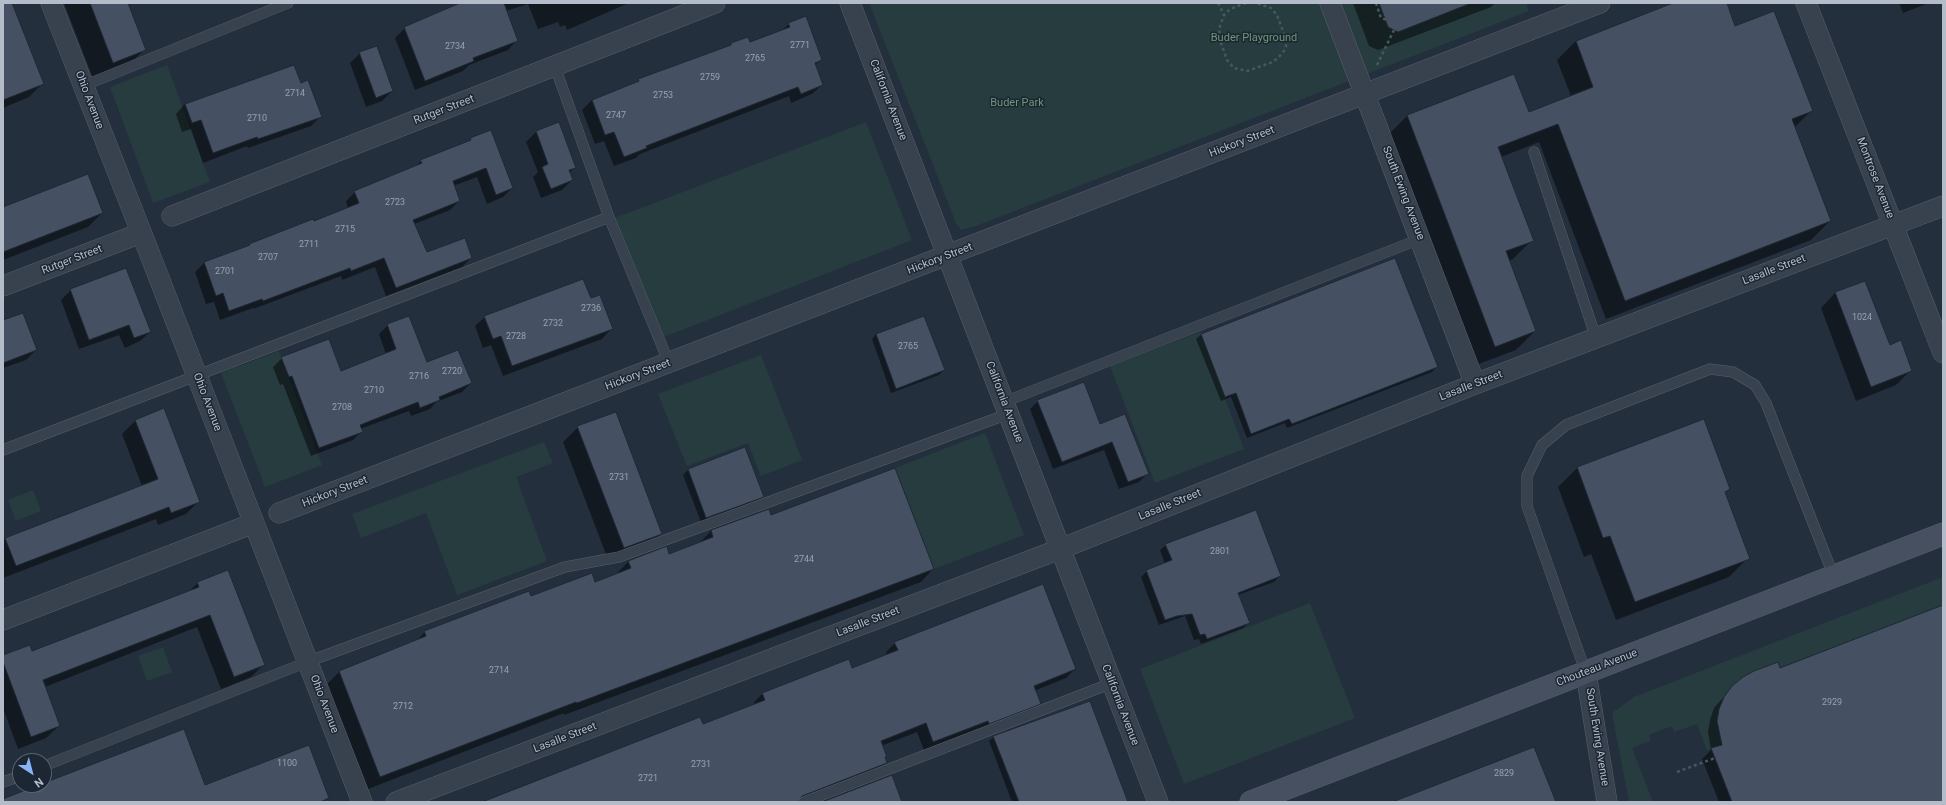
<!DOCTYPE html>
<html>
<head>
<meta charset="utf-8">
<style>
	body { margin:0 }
	#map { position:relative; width:1946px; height:805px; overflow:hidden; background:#242f3e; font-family:Roboto,sans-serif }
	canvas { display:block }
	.frame { position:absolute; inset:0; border:4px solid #b4bcc9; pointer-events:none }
	.north { position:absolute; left:12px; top:753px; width:40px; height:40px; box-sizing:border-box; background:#1d2633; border:1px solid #59626f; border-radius:50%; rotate:144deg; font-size:11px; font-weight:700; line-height:16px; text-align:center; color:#b4bcc9 }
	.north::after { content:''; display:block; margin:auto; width:14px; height:18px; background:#8ab4f8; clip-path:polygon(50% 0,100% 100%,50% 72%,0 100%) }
</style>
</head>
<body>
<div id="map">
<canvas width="1946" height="805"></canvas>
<div class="frame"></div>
<div class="north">N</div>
</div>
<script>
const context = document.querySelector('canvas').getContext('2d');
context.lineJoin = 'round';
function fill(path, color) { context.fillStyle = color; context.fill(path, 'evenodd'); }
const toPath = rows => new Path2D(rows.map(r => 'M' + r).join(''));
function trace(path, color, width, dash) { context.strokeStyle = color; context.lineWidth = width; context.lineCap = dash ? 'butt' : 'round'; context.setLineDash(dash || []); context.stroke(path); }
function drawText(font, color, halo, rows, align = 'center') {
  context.font = font + ' Roboto,sans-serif'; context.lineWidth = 3; context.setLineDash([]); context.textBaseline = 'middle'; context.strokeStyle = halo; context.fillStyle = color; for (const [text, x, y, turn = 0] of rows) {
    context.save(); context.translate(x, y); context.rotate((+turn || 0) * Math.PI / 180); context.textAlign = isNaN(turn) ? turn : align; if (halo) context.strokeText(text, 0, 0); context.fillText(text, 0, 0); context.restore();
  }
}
const green = toPath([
	[869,3,1526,3,1529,11,976,226,961,230,956,223],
	[167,65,210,182,153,203,110,87],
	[866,122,912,240,664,337,615,218],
	[1200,332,1244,449,1155,483,1110,366],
	[279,351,322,465,265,487,221,373],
	[761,355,802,460,761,476,748,443,687,466,658,394],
	[985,433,1024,535,934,569,895,468],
	[544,442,553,463,516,477,547,561,457,595,426,513,361,538,352,514],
	[33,490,41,511,16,521,8,500],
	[1943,577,1943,605,1780,668,1778,663,1743,677,1732,686,1724,697,1719,709,1717,721,1723,744,1707,750,1697,724,1674,732,1672,726,1649,735,1650,741,1632,748,1653,802,1629,802,1612,713,1634,697],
	[1310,603,1355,718,1184,784,1140,669],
	[163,647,172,672,147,681,138,656]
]);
const shadow = toPath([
	[3,3,11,3,42,84,29,97,3,108],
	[64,3,127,3,144,50,125,69,94,81],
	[463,3,629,3,567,30,565,25,560,27,558,22,538,29,528,4,506,11,517,40,508,50,469,65,463,71,415,90,395,38,405,28],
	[1353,3,1495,3,1491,7,1378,50,1369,46],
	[1676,3,1726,3,1735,27,1811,111,1794,128,1830,221,1811,240,1606,319,1539,142,1501,157,1532,240,1513,259,1509,261,1535,331,1516,350,1476,365,1388,135,1407,116,1514,75,1528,113,1571,96,1557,60,1576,41],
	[1899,3,1929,3,1903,13],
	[789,24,821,60,815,65,822,85,812,94,791,103,789,96,640,154,636,158,614,166,604,141,595,144,582,110,592,100,635,84,639,80,728,47,731,44,749,43,781,31],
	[360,53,392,91,382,101,366,107,350,63],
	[300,84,321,116,311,126,248,148,247,146,203,163,191,129,182,132,176,114,185,104],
	[558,124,575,167,569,173,572,180,562,190,541,198,533,177,538,172,526,142,536,132],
	[491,132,512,188,503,197,487,204,477,177,453,186,459,201,450,210,414,224,426,254,471,258,462,267,386,296,375,267,342,280,341,276,253,309,253,308,220,320,214,302,206,304,195,272,204,263,348,208,346,201,355,192,414,168,421,161],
	[3,208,102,213,88,227,3,260],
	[1395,259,1437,367,1432,372,1287,428,1285,423,1247,438,1231,397,1221,401,1196,339,1201,335],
	[1865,282,1889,346,1911,370,1896,385,1856,401,1821,308,1835,293],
	[71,290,150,332,140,341,125,348,119,335,79,349,61,300],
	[590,300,611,329,602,339,503,376,491,345,483,348,475,326,485,317],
	[3,321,36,350,26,360,3,368],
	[388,325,427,363,471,383,462,392,436,402,430,409,411,416,409,411,360,429,361,432,353,440,311,456,283,384,280,385,273,367,282,358,340,372,386,354,379,334],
	[876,334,944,370,939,375,891,393,872,339],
	[1038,401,1100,425,1147,474,1139,482,1119,489,1104,450,1053,469,1030,409],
	[163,410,199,501,186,514,158,525,156,519,3,578,3,539,142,486,122,434,135,421],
	[578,427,661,534,646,549,609,562,563,442],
	[745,449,763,496,758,501,701,522,683,475,688,470],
	[1577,468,1729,489,1724,494,1748,558,1729,577,1616,620,1591,554,1584,557,1558,487],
	[768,510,771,516,933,569,921,582,564,715,564,713,368,789,327,684,339,672,415,642,425,632,531,597,595,583,616,574,629,561,669,555,699,543,711,531],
	[1166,545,1280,576,1274,582,1238,595,1249,623,1243,628,1201,644,1199,639,1194,640,1185,616,1159,625,1141,577,1147,571,1165,564,1160,550],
	[198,583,263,665,251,677,221,689,197,627,45,687,59,726,46,738,18,749,3,708,3,656,32,653,187,593],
	[1943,606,1943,802,1719,802,1702,759,1711,750,1708,732,1710,720,1714,708,1733,687],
	[895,643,1075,669,1066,678,1034,691,1039,703,1030,712,980,732,979,729,924,750,917,732,881,746,886,763,877,772,798,802,797,798,787,802,481,802,699,718,702,725,755,705,754,702,763,693,852,669,887,655,886,652],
	[994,737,1127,802,1012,802,989,741]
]);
const building = toPath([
	[3,3,12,3,44,84,3,100,3,3],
	[90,3,128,3,146,50,113,63,90,3],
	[460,3,504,3,518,41,473,58,474,61,425,81,404,27,460,3],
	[1379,3,1469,3,1469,4,1398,32,1388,27,1379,3],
	[1673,3,1727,3,1735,26,1774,11,1813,111,1792,119,1831,221,1625,301,1558,124,1498,147,1534,241,1506,251,1536,331,1495,347,1407,115,1514,74,1529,112,1593,87,1576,41,1673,3],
	[806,16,822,60,815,63,823,85,801,94,798,87,646,146,647,148,624,157,614,132,605,135,592,100,639,81,638,79,731,45,731,43,748,37,750,42,790,27,788,23,806,16],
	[377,46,393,91,376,98,359,52,377,46],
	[294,65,301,83,308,80,322,117,258,139,257,137,213,153,201,120,192,123,185,104,294,65],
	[559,122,576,168,569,170,573,180,551,189,542,167,548,164,536,131,559,122],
	[491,130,513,188,496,195,486,168,453,181,460,201,413,220,427,252,465,238,472,258,396,288,384,258,351,271,350,268,263,301,262,299,229,311,223,293,216,296,204,262,250,245,249,244,313,219,314,221,359,203,354,191,422,163,420,160,471,140,470,138,491,130],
	[88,174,103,213,3,252,3,207,88,174],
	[1395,258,1438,367,1292,424,1289,419,1251,434,1236,393,1225,397,1201,334,1395,258],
	[126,268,151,332,134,338,129,325,89,340,70,289,126,268],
	[583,279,591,298,600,295,613,329,512,366,501,336,493,339,484,316,583,279],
	[1865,281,1890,345,1901,340,1912,371,1871,387,1835,292,1865,281],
	[23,313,37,350,3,363,3,320,23,313],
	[409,316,427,362,458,350,472,383,439,397,440,400,420,408,418,402,360,425,363,432,319,448,292,376,289,377,281,357,329,339,341,371,396,349,387,324,409,316],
	[924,316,945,370,896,389,876,334,924,316],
	[1084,382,1100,424,1125,414,1149,474,1128,482,1112,442,1062,462,1037,400,1084,382],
	[164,408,200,502,171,513,169,507,16,566,5,538,158,479,135,420,164,408],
	[616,412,662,534,624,548,577,426,616,412],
	[1704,419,1730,489,1725,492,1750,559,1635,602,1610,536,1603,538,1577,467,1704,419],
	[745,447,764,497,706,518,688,469,745,447],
	[895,468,934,569,577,703,576,702,380,777,339,671,426,636,424,631,529,591,531,596,592,573,595,582,631,568,628,561,667,546,669,554,713,537,711,530,769,509,771,515,895,468],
	[1256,510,1281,576,1238,593,1250,623,1207,639,1205,634,1200,635,1192,614,1177,616,1165,620,1146,570,1172,560,1165,544,1256,510],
	[228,570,265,665,234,677,210,615,43,680,60,726,31,737,3,662,3,655,30,645,32,651,199,587,197,582,228,570],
	[1043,584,1076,669,1034,686,1041,704,989,724,988,721,933,742,926,723,881,741,887,757,885,757,887,763,802,796,798,802,482,802,700,717,703,724,765,700,762,693,849,659,852,668,898,650,894,642,1043,584],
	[1943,605,1943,802,1732,802,1711,748,1722,745,1717,721,1719,709,1724,697,1732,686,1743,677,1754,671,1778,662,1780,668,1943,605],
	[1090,701,1128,802,1019,802,993,736,1090,701],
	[184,729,205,785,309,745,329,798,320,802,3,802,3,799,38,785,44,785,44,783,184,729],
	[1534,747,1556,802,1396,802,1395,801,1534,747],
	[892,775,902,802,822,802,892,775]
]);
const path = toPath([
	[1218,3,1224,15],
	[1246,3,1230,9,1224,15,1219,29,1221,43,1227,60,1234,68,1247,71,1273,62,1282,54,1286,47,1286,39,1277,15,1271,8,1256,3],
	[1376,3,1381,18,1387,20],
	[1377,65,1394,30],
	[1677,772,1715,758]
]);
const lane = toPath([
	[555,67,609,217,669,363],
	[83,86,288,3],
	[1534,152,1596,338],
	[1004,402,1420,239],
	[3,450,609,217],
	[1586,673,1527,506,1527,476,1542,445,1566,425,1710,369,1733,372,1755,385,1766,403,1834,577],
	[44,766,307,662,565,567,619,557,1008,414],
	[3,782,20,776],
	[804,802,1112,683]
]);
const street = toPath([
	[51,3,147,247,362,802],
	[850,3,1158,802],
	[1330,3,1475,384],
	[1806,3,1943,353],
	[172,216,715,3],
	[3,286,141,233],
	[279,513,1600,3],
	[3,620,254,523],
	[1586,673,1607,802],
	[396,802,1060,549,1475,384,1943,206]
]);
const secondary = toPath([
	[1251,802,1943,534]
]);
const numberNames = [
	["2771",800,46],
	["2734",455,47],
	["2765",755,59],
	["2759",710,78],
	["2714",295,94],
	["2753",663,96],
	["2747",616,116],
	["2710",257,119],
	["2723",395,203],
	["2715",345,230],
	["2711",309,245],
	["2707",268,258],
	["2701",225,272],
	["2736",591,309],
	["1024",1862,318],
	["2732",553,324],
	["2728",516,337],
	["2765",908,347],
	["2720",452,372],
	["2716",419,377],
	["2710",374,391],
	["2708",342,408],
	["2731",619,478],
	["2801",1220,552],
	["2744",804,560],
	["2714",499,671],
	["2929",1832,703],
	["2712",403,707],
	["1100",287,764],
	["2731",701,765],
	["2829",1504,774],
	["2721",648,779]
];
const parkNames = [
	["Buder Playground",1254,38],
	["Buder Park",1017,103]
];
const streetNames = [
	["Ohio Avenue",89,100,69],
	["California Avenue",888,100,69],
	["Rutger Street",444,110,-21],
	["Hickory Street",1242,142,-21],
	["Montrose Avenue",1875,178,69],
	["South Ewing Avenue",1403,193,69],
	["Hickory Street",940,259,-21],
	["Rutger Street",72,260,-21],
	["Lasalle Street",1774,270,-21],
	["Hickory Street",638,375,-21],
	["Lasalle Street",1471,386,-21],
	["Ohio Avenue",207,402,69],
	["California Avenue",1004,402,69],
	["Hickory Street",335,492,-21],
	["Lasalle Street",1170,505,-22],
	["Lasalle Street",868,622,-21],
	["Chouteau Avenue",1597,668,-21],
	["Ohio Avenue",324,704,69],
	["California Avenue",1120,705,69],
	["South Ewing Avenue",1597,737,81],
	["Lasalle Street",565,738,-21]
];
fill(green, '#263c3f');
fill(shadow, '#0007');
fill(building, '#455162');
trace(building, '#1f2835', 1);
trace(lane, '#565f6c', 11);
trace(street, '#565f6c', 21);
trace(secondary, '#565f6c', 23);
trace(path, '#44595c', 2.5, [3, 3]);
trace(lane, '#38414e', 10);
trace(street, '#38414e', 20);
trace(secondary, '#465061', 22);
drawText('9px', '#98a1af', null, numberNames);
drawText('11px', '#6b9a76', '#1d2633', parkNames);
drawText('11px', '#b4bcc9', '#1d2633', streetNames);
</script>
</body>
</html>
